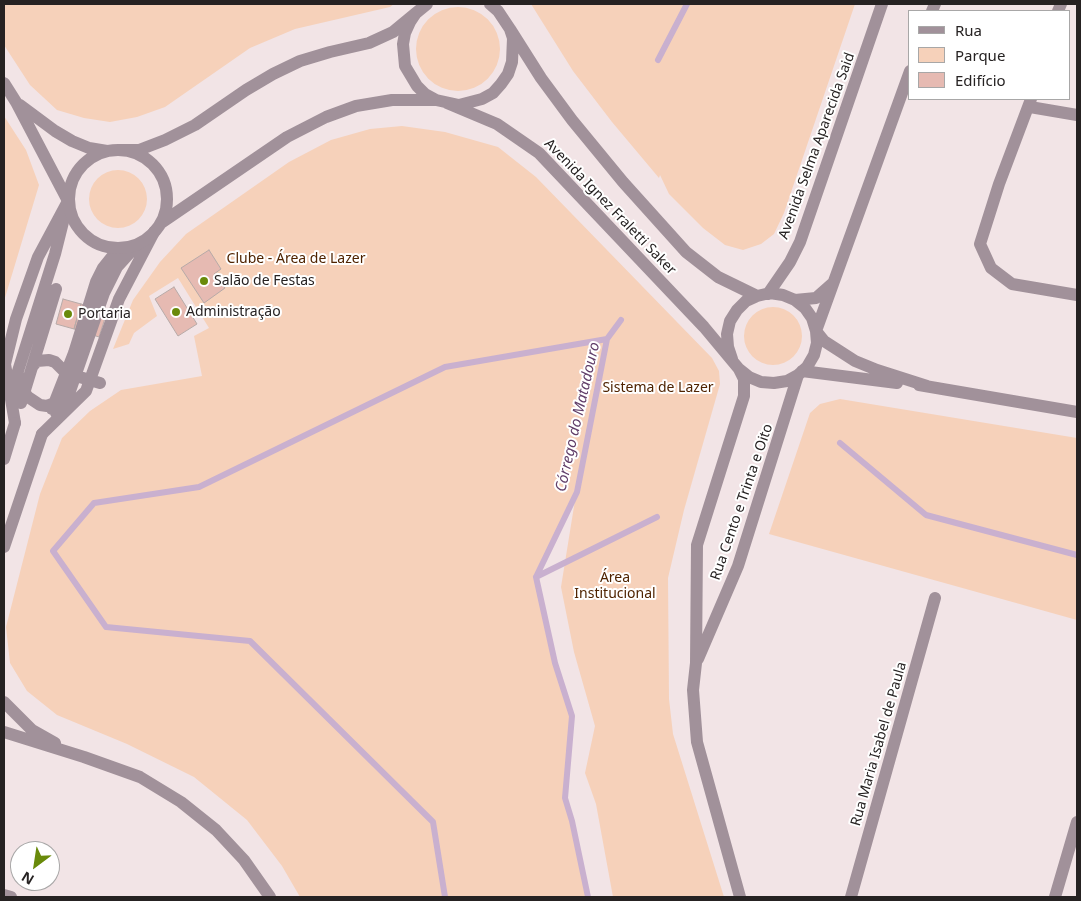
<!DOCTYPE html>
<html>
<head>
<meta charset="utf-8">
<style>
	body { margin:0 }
	#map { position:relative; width:1081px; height:901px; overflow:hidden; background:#f2e4e6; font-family:"Noto Sans",sans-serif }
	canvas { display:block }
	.frame { position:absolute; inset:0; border:5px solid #262222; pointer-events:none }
	.legend { position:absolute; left:908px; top:10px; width:162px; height:90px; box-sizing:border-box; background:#fff; border:1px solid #a8a7a7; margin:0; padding:6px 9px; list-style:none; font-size:15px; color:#262222 }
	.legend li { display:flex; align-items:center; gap:10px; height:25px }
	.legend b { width:25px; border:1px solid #a8a7a7 }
	.north { position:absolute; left:10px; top:841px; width:50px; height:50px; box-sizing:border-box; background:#fff; border:1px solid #a8a7a7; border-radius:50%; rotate:211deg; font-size:14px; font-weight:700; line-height:20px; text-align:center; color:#262222 }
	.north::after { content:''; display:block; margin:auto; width:18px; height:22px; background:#698a0a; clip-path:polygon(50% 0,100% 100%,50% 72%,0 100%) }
</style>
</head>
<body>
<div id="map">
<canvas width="1081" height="901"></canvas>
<div class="frame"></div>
<ul class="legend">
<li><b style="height:6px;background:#a1919a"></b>Rua</li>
<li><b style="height:14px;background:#f6d1ba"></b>Parque</li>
<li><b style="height:14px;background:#e6bab2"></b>Edifício</li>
</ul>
<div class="north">N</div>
</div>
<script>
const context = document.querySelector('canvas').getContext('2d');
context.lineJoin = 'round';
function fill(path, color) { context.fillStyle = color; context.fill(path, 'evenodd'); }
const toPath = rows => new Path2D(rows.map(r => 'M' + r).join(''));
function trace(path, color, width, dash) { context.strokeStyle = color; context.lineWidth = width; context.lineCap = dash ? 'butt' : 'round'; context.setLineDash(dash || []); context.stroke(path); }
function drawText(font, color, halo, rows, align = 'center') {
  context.font = font + ' "Noto Sans",sans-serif'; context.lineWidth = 4; context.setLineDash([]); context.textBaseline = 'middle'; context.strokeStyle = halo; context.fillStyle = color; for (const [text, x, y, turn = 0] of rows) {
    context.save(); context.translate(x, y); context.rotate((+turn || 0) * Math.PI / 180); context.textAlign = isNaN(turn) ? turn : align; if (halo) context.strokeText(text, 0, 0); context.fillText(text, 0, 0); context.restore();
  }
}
const green = toPath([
	[4,4,394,4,390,7,295,29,250,48,165,107,137,117,110,122,84,118,57,110,30,85,4,45],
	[531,4,855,4,784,213,774,234,761,244,743,250,725,245,703,228,669,194,660,175,659,178,612,122,573,71],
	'416 49a42 42 0 1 1 84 0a42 42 0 1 1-84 0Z',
	[4,116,26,150,39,185,4,301],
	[402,126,445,132,498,147,536,177,712,358,719,371,720,384,684,510,668,578,669,699,673,734,724,897,613,897,596,804,585,773,595,726,574,652,561,587,576,494,535,576,555,663,572,716,565,798,572,821,588,897,300,897,282,866,247,820,194,777,127,744,57,715,27,691,10,663,6,627,40,494,62,438,90,411,121,390,202,376,194,336,209,328,178,278,149,296,157,316,134,333,129,344,113,349,133,300,160,262,186,234,289,162,331,140,370,129],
	'89 199a29 29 0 1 1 58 0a29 29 0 1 1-58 0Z',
	'744 336a29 29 0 1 1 58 0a29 29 0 1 1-58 0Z',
	[840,399,1077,438,1077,620,769,534,810,413,820,404]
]);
const stream = toPath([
	[658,60,687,4],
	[840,443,926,515,1077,555],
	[536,577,657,517],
	[445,897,433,822,250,641,106,627,53,551,94,503,199,487,445,367,607,339],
	[588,897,572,821,565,798,572,716,555,663,536,577,577,492,607,339,621,320]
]);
const building = toPath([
	[209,250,221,269,214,274,225,288,204,303,181,268,209,250],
	[174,287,197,324,178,336,155,299,174,287],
	[63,299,81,304,74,329,56,324,63,299],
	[81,304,107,312,99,337,74,329,81,304]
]);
const lane = toPath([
	[32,367,37,361,49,360,55,362,66,373,100,383],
	[24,392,28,397,40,405,47,406,54,403],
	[16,399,18,371,55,254,64,218],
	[21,403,56,289],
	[52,409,74,353,96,282,103,268,119,248],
	[56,413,70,391,104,293,117,267,137,245],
	[15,423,5,364,16,319,38,257,68,201],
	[42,434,86,391,119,299,154,232]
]);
const street = toPath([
	[427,4,416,13,410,22,405,33,403,44,405,66,417,86,425,94,436,100,459,105,482,99,493,93,501,84,508,74,512,62,513,38,510,29,498,11,490,4],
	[932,11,935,4],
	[1058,11,1061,4],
	[510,29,541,78,572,120,623,182,686,252,718,277,757,296],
	[910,71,816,331,824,341,855,361,877,370,927,386],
	[4,83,16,102,68,201],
	[1031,99,999,184,980,244,991,268,1012,284,1077,295],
	[447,103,497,124,539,153,704,327,739,369,749,377,761,382,774,383,787,381,798,375,807,367,814,355,817,343,816,331,812,318,805,308,795,300,783,295,770,293,757,296,746,301,737,310,730,321,727,334,728,347,732,359],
	[20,105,55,131,72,141,89,148,107,151],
	[1030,107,1077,115],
	'69 199a49 49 0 1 1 98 0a49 49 0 1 1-98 0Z',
	[118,150,139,150,165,140,195,125,246,90,273,74,300,61,330,52,369,43,393,32,416,13],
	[161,223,287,137,326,117,356,106,392,100,436,100],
	[768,294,790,262,800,242,882,4],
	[795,300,816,298,833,283],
	[739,369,744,379,744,396,697,545,696,663,693,690,697,742,740,897],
	[802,371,897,383],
	[919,385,1077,412],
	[4,459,15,423],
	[4,547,42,434],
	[698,659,738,566,798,375],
	[4,702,32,730,55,743],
	[4,732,84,757,140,777,181,802,216,830,244,860,270,897],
	[4,895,11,897],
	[851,897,935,598],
	[1055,897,1077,822]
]);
const markers = [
	[204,281,5,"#698a0a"],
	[176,312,5,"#698a0a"],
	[68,314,5,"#698a0a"]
];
const streetNames = [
	["Avenida Selma Aparecida Said",817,146,-70],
	["Avenida Ignez Fraletti Saker",610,207,46],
	["Rua Cento e Trinta e Oito",742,502,-71],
	["Rua Maria Isabel de Paula",879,744,-74]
];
const parkNames = [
	["Clube - Área de Lazer",296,259],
	["Sistema de Lazer",658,388],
	["Área",615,578],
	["Institucional",615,594]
];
const poiNames = [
	["Salão de Festas",214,281],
	["Administração",186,312],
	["Portaria",78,314]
];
const waterNames = [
	["Córrego do Matadouro",578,417,-77]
];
fill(green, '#f6d1ba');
trace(stream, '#c9b0cf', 6);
fill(building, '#e6bab2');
trace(building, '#b7aaa8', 1);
trace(lane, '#a1919a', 12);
trace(street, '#a1919a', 12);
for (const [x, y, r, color] of markers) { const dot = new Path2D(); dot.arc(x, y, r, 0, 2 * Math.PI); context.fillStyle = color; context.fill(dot); trace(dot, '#fff', 2); }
drawText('14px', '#262222', '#fff', streetNames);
drawText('14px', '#4f2300', '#fff', parkNames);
drawText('14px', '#262222', '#fff', poiNames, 'left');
drawText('italic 15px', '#613e69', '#fff', waterNames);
</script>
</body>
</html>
